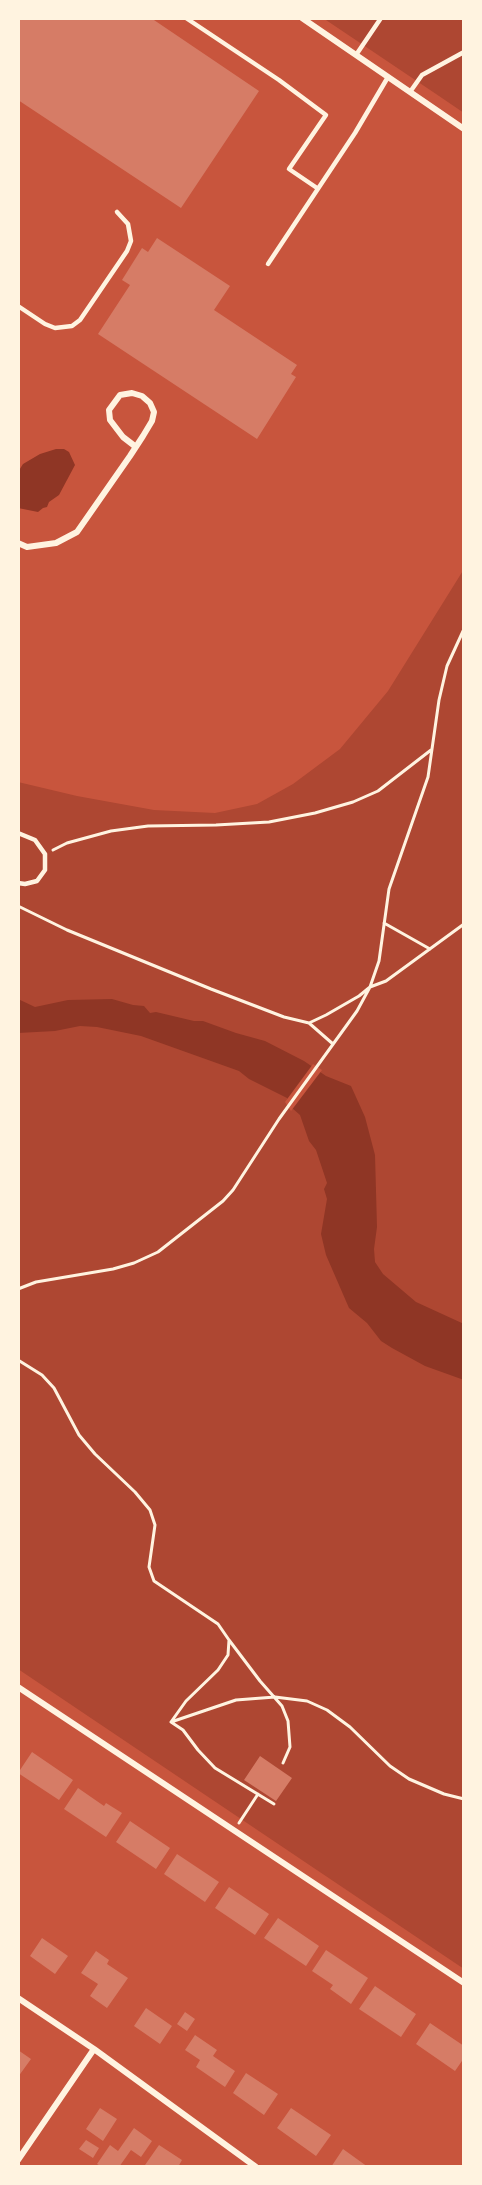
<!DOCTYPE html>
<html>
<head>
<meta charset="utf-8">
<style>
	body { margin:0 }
	#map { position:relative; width:482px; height:2185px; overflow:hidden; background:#c8553d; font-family:"Libre Baskerville",serif }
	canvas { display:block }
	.frame { position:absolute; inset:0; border:20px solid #fff3e0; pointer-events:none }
</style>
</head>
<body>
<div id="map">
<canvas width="482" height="2185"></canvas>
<div class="frame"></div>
</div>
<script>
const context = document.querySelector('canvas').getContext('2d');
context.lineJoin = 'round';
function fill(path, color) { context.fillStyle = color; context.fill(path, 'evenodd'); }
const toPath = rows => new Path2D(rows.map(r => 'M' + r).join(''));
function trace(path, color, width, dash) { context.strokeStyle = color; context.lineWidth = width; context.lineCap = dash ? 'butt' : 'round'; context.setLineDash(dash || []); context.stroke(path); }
const green = toPath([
	[323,18,464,18,464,113,439,96],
	[464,569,464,1969,18,1669,18,782,77,796,154,810,215,813,257,804,293,784,340,749,388,691]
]);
const water = toPath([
	[56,449,64,449,69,452,75,465,59,495,49,502,47,507,43,508,38,512,18,508,18,472,23,464,40,454],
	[18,999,35,1007,68,1000,112,999,133,1005,144,1006,150,1013,156,1012,194,1021,203,1021,236,1033,265,1041,304,1061,326,1076,351,1086,365,1117,375,1155,377,1227,374,1249,375,1262,383,1274,416,1302,464,1324,464,1380,425,1366,392,1348,381,1341,367,1323,349,1308,326,1255,321,1234,327,1199,324,1189,327,1183,316,1150,309,1141,300,1115,292,1108,287,1098,249,1079,239,1071,141,1036,97,1027,80,1026,55,1031,18,1033]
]);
const pier = toPath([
	[313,1064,322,1070,291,1111,285,1102]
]);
const building = toPath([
	[18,18,151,18,259,91,181,208,18,100],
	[157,238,230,286,214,310,297,365,291,374,296,377,257,439,98,334,130,285,122,280,142,248,148,252],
	[32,1752,73,1780,59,1800,18,1773],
	[260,1756,292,1778,276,1801,244,1780],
	[78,1788,104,1806,106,1803,122,1813,106,1837,64,1809],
	[130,1821,170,1848,156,1869,116,1842],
	[177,1854,219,1882,205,1902,164,1874],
	[229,1887,269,1914,255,1935,215,1908],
	[278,1918,319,1946,306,1966,264,1938],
	[42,1938,68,1956,55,1974,30,1956],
	[326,1950,368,1978,351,2004,330,1989,333,1985,312,1971],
	[96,1951,109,1960,107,1964,128,1978,107,2008,90,1996,98,1984,81,1973],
	[375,1986,416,2014,401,2037,359,2009],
	[146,2008,172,2026,160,2044,134,2026],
	[185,2012,195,2019,187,2031,177,2024],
	[430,2023,464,2046,464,2058,455,2071,416,2044],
	[195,2035,217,2050,213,2056,235,2071,225,2087,196,2067,200,2060,185,2050],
	[18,2050,31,2059,18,2077],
	[246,2073,278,2094,264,2115,233,2093],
	[100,2108,117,2119,103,2141,86,2129],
	[291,2108,331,2135,316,2156,277,2128],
	[134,2128,152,2141,141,2157,131,2150,119,2167,102,2167,97,2164,110,2145,118,2151],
	[86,2140,99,2148,93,2158,79,2149],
	[159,2145,182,2160,178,2167,149,2167,145,2165],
	[343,2149,368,2167,331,2167]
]);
const path = toPath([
	[53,850,67,843,111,831,148,826,216,825,269,822,315,813,353,802,378,791,431,750],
	[18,906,67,930,211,989,284,1017,309,1023,326,1015,359,996,370,987,386,981,464,924],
	[384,923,430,949],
	[309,1023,333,1044],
	[18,1289,36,1282,113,1269,134,1263,158,1252,223,1201,233,1190,279,1119,357,1011,370,987,379,961,389,889,428,777,439,700,447,666,464,629],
	[18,1360,42,1375,54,1388,79,1435,95,1454,135,1492,150,1510,155,1525,149,1567,154,1581,218,1624,229,1640,228,1655,218,1670,186,1701,171,1722],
	[229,1640,260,1681,282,1706,288,1721,290,1747,283,1763],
	[171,1722,236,1700,275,1697,307,1701,327,1710,350,1727,390,1766,409,1779,444,1794,464,1799],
	[171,1722,183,1730,198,1750,215,1768,274,1804],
	[239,1823,258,1794]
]);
const service = toPath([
	[186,18,279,80,326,115,289,169,317,188],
	[356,55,381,18],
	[410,92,422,75,464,52],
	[268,264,355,133,388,77],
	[18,306,45,324,55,328,72,326,80,320,127,251,131,241,128,224,117,212],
	[18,833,35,840,45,854,45,870,37,881,25,884,18,883]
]);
const minor = toPath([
	[302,18,464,129],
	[18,543,27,547,56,543,77,532,130,456,143,436,152,421,154,412,150,403,142,396,132,393,120,395,109,410,110,420,123,437,136,447],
	[18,1687,464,1983],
	[18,1998,94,2049,256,2167],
	[18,2160,94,2049]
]);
fill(green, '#ae4732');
fill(water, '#8f3625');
fill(pier, '#c8553d');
fill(building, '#d67c66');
trace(path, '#fff3e0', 3);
trace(service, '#fff3e0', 4.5);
trace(minor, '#fff3e0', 6);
</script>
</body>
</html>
